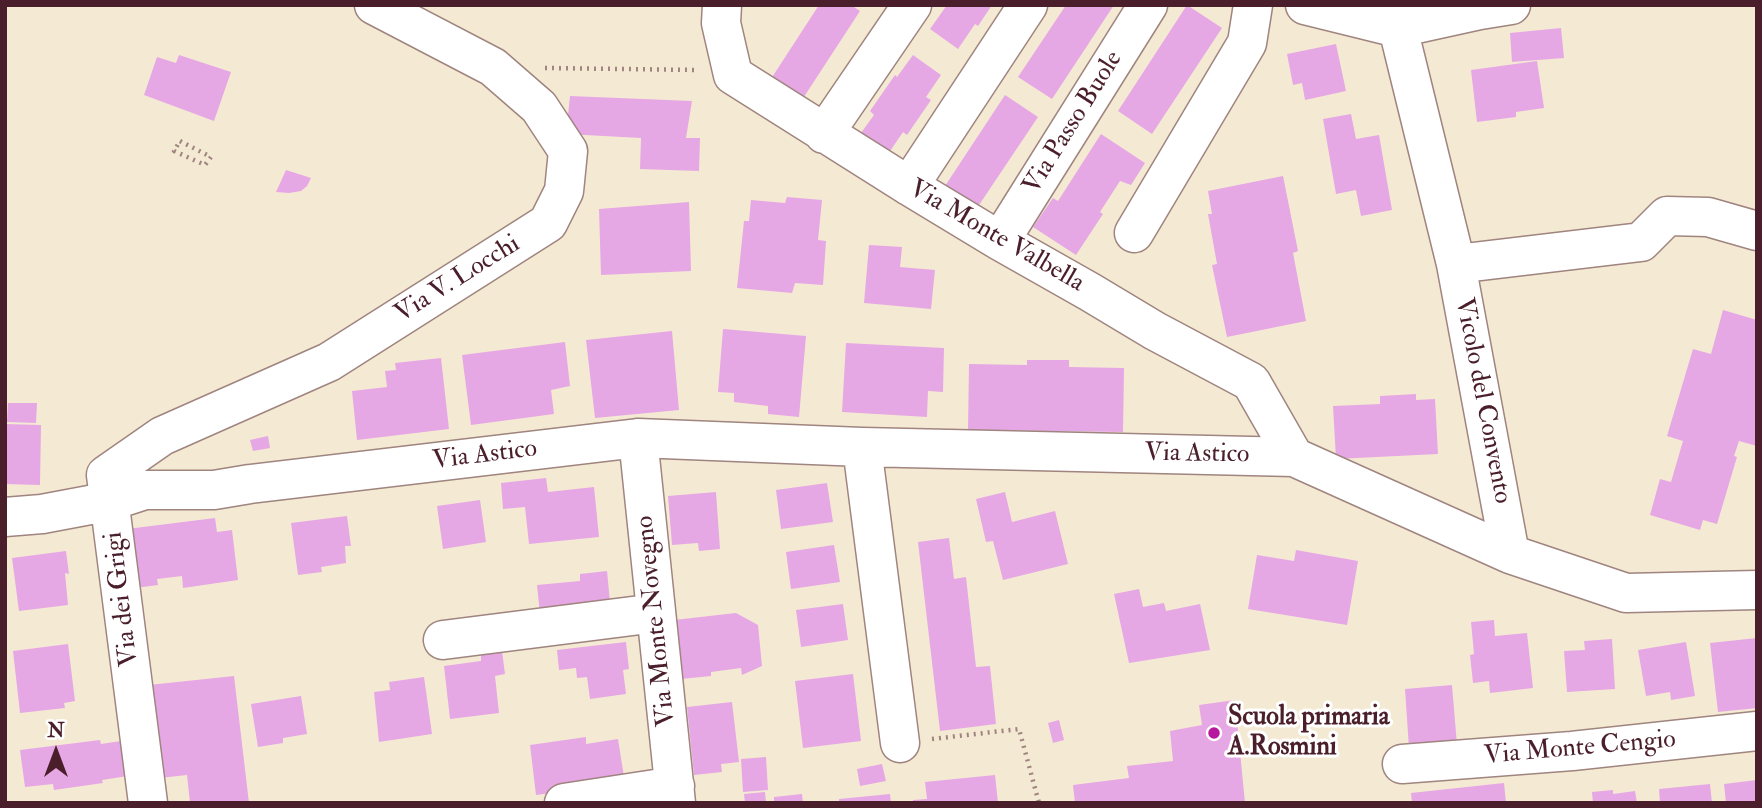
<!DOCTYPE html>
<html>
<head>
<meta charset="utf-8">
<style>
	body { margin:0 }
	#map { position:relative; width:1762px; height:808px; overflow:hidden; background:#f4ead3; font-family:"IM FELL Double Pica",serif }
	canvas { display:block }
	.frame { position:absolute; inset:0; border:7px solid #4a1f2b; pointer-events:none }
	.north { position:absolute; left:21px; top:717px; width:70px; height:70px; -webkit-text-stroke:5px #fff; paint-order:stroke; rotate:0deg; font-size:19px; font-weight:700; line-height:28px; text-align:center; color:#4a1f2b }
	.north::after { content:''; display:block; margin:auto; width:24px; height:32px; background:#4a1f2b; clip-path:polygon(50% 0,100% 100%,50% 72%,0 100%) }
</style>
</head>
<body>
<div id="map">
<canvas width="1762" height="808"></canvas>
<div class="frame"></div>
<div class="north">N</div>
</div>
<script>
const context = document.querySelector('canvas').getContext('2d');
context.lineJoin = 'round';
function fill(path, color) { context.fillStyle = color; context.fill(path, 'evenodd'); }
const toPath = rows => new Path2D(rows.map(r => 'M' + r).join(''));
function trace(path, color, width, dash) { context.strokeStyle = color; context.lineWidth = width; context.lineCap = dash ? 'butt' : 'round'; context.setLineDash(dash || []); context.stroke(path); }
function drawText(font, color, halo, rows, align = 'center') {
  context.font = font + ' "IM FELL Double Pica",serif'; context.lineWidth = 6; context.setLineDash([]); context.textBaseline = 'middle'; context.strokeStyle = halo; context.fillStyle = color; for (const [text, x, y, turn = 0] of rows) {
    context.save(); context.translate(x, y); context.rotate((+turn || 0) * Math.PI / 180); context.textAlign = isNaN(turn) ? turn : align; if (halo) context.strokeText(text, 0, 0); context.fillText(text, 0, 0); context.restore();
  }
}
const building = toPath([
	[819,5,851,5,860,11,798,106,767,85],
	[947,5,992,5,978,26,975,24,958,49,930,29],
	[1066,5,1114,5,1052,99,1018,77],
	[1187,5,1222,28,1152,134,1118,111],
	[1561,28,1564,58,1512,62,1510,33],
	[1336,44,1346,91,1305,100,1302,83,1293,85,1287,54],
	[179,55,231,72,214,121,144,95,157,57,176,63],
	[913,55,941,75,926,97,931,100,907,135,903,132,886,157,858,137,874,115,870,111,895,75,897,77],
	[1537,61,1544,108,1516,112,1516,117,1477,122,1471,70],
	[1005,95,1038,117,975,211,943,189],
	[570,96,692,101,686,138,700,138,699,171,640,169,641,138,566,134],
	[1351,114,1356,139,1379,135,1392,210,1361,216,1356,190,1336,194,1323,119],
	[1101,134,1145,163,1131,185,1120,181,1100,212,1103,214,1076,255,1033,227,1053,198,1058,201],
	[286,170,311,178,307,186,301,191,289,193,276,192],
	[1283,176,1298,251,1293,253,1306,321,1227,337,1212,265,1217,264,1208,214,1212,214,1208,191],
	[787,197,822,200,818,240,826,241,823,285,795,283,792,293,737,288,744,221,749,221,751,200,785,203],
	[689,202,691,271,601,275,599,209],
	[869,245,902,247,900,267,935,270,931,309,864,303],
	[1723,310,1757,320,1757,446,1739,441,1734,456,1737,457,1717,524,1703,520,1700,530,1650,515,1660,479,1671,482,1683,441,1667,436,1693,349,1711,354],
	[723,329,806,336,799,417,768,414,768,406,734,402,734,393,718,392],
	[672,331,679,410,595,418,586,340],
	[565,342,570,386,551,390,554,414,471,425,462,355],
	[846,343,944,348,943,392,928,391,927,417,842,412],
	[441,358,449,429,357,440,352,391,387,387,385,371,396,370,395,363],
	[1027,360,1069,360,1069,367,1124,368,1123,432,968,430,969,364,1027,365],
	[1416,394,1416,400,1435,399,1438,454,1336,459,1333,406,1380,404,1380,396],
	[8,403,37,403,36,423,7,422],
	[5,424,41,425,40,485,5,484],
	[268,436,270,448,253,451,250,440],
	[546,478,548,492,594,487,599,537,529,544,525,507,503,509,501,483],
	[827,483,833,522,781,529,776,490],
	[716,492,720,549,699,551,698,543,672,545,668,496],
	[1005,492,1012,522,1055,511,1068,564,1003,580,993,541,986,542,976,499],
	[480,500,486,542,443,549,437,506],
	[347,516,351,546,345,546,346,563,321,567,322,572,298,575,291,523],
	[215,518,217,532,232,530,238,580,183,588,182,576,157,579,158,585,135,588,119,530],
	[949,538,954,579,966,577,976,667,990,666,996,724,940,731,918,542],
	[834,545,840,582,791,589,786,552],
	[1296,550,1358,561,1347,625,1248,609,1257,555,1294,561],
	[66,551,69,574,65,573,68,605,19,611,12,558],
	[607,571,610,602,541,624,537,585,580,581,580,574],
	[1139,589,1143,607,1164,603,1166,611,1200,604,1210,650,1129,663,1114,594],
	[843,604,848,640,801,647,796,610],
	[736,613,758,625,762,666,742,675,741,668,711,672,711,676,681,679,674,620],
	[1494,620,1495,636,1527,633,1533,688,1490,693,1489,681,1473,683,1470,655,1474,654,1471,622],
	[1757,638,1757,708,1718,712,1710,643],
	[1612,639,1615,689,1567,692,1564,651,1585,650,1584,641],
	[626,642,629,669,623,670,626,694,590,699,587,677,577,678,576,668,559,670,557,650],
	[1686,642,1695,696,1671,700,1670,692,1646,696,1638,650],
	[68,644,75,701,64,703,65,708,20,713,13,651],
	[502,651,505,674,495,676,499,713,450,719,444,666,481,661,481,654],
	[853,674,861,741,803,748,795,681],
	[234,676,249,803,190,803,187,775,160,778,149,685],
	[424,677,432,734,379,742,374,692,390,690,389,682],
	[1452,685,1457,745,1409,748,1405,689],
	[301,696,307,734,283,738,283,743,258,747,251,704],
	[1235,700,1245,803,1075,803,1073,785,1129,778,1127,766,1173,761,1170,731,1202,725,1199,705],
	[732,702,739,762,721,764,722,772,694,775,687,707],
	[1059,720,1064,740,1053,743,1048,723],
	[586,737,586,744,618,739,625,783,536,795,530,745],
	[100,740,101,744,121,741,128,776,102,780,103,783,54,790,53,784,25,787,20,750],
	[766,757,768,790,743,792,741,759],
	[882,764,886,781,860,786,857,769],
	[995,775,998,803,913,803,913,800,927,799,925,782],
	[1757,780,1757,803,1726,803,1724,784],
	[1504,783,1506,803,1412,803,1411,793],
	[1710,784,1712,803,1660,803,1659,789],
	[1613,790,1613,794,1635,791,1637,803,1593,803,1592,792],
	[765,792,766,803,745,803,744,794],
	[802,794,803,803,774,803,774,797],
	[890,794,891,803,839,803,839,799]
]);
const path = toPath([
	[545,68,698,70],
	[180,141,211,157,205,165,174,151,180,141],
	[932,739,1019,729,1039,803]
]);
const minor = toPath([
	[722,5,721,23,733,75,909,186,1000,241,1090,292,1155,331,1251,382,1294,457],
	[1305,5,1398,28,1480,10,1511,5],
	[1411,5,1398,28,1456,264,1510,554,1626,593,1757,590],
	[824,134,912,5],
	[909,186,1028,5],
	[1134,233,1247,43,1253,5],
	[1000,241,1148,5],
	[1456,264,1641,242,1667,216,1708,217,1757,231],
	[638,438,676,803],
	[862,447,900,743],
	[5,517,42,514,111,501,145,490,214,490,250,484,638,438,862,447,1294,457,1510,554],
	[443,640,656,613],
	[1402,764,1572,751,1757,731],
	[148,803,106,475,162,436,329,362,548,223,564,191,568,151,539,107,493,67,374,5],
	[564,803,675,786]
]);
const markers = [
	[1214,733,7,"#b5179e"]
];
const streetNames = [
	["Via Passo Buole",1074,123,-58],
	["Via Monte Valbella",996,237,30],
	["Via V. Locchi",458,280,-32],
	["Vicolo del Convento",1482,401,79],
	["Via Astico",1197,455,1],
	["Via Astico",485,456,-7],
	["Via dei Grigi",123,599,-97],
	["Via Monte Novegno",657,621,-96],
	["Via Monte Cengio",1580,749,-5]
];
const poiNames = [
	["Scuola primaria",1228,718],
	["A.Rosmini",1228,748]
];
fill(building, '#e6a7e5');
trace(minor, '#9f847f', 41);
trace(path, '#9f847f', 4.5, [2, 5]);
trace(minor, '#fff', 38);
for (const [x, y, r, color] of markers) { const dot = new Path2D(); dot.arc(x, y, r, 0, 2 * Math.PI); context.fillStyle = color; context.fill(dot); trace(dot, '#fff', 2.5); }
drawText('26px', '#4a1f2b', '#fff', streetNames);
drawText('bold 26px', '#4a1f2b', '#fff', poiNames, 'left');
</script>
</body>
</html>
